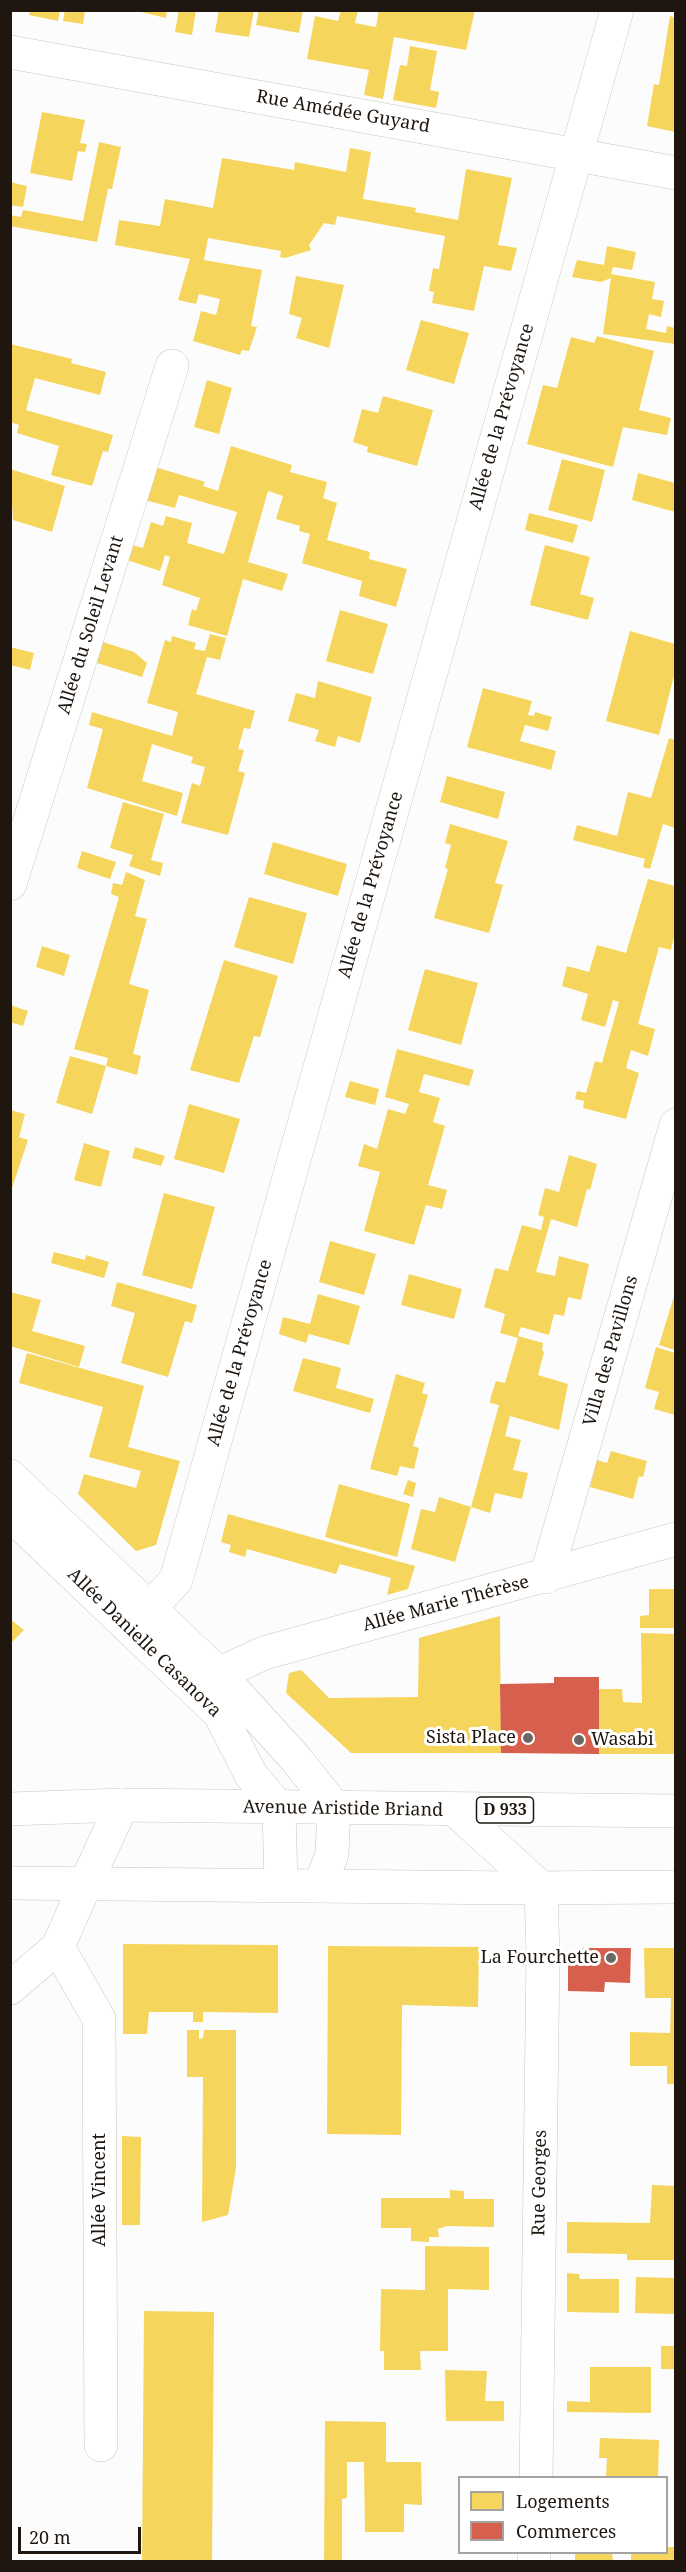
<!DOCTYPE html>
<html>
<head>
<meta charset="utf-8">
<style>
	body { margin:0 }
	#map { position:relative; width:686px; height:2572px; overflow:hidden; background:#fcfcfc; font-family:"Noto Serif",serif }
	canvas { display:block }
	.frame { position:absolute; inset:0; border:12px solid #1f170f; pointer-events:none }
	.legend { position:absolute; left:458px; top:2476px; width:210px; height:78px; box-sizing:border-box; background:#fff; border:2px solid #a5a29f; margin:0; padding:8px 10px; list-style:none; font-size:18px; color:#1f170f }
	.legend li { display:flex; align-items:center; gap:12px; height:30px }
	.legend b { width:30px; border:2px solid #a5a29f }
	.scale { position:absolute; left:18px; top:2527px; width:123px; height:27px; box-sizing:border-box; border:3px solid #1f170f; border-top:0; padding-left:8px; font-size:18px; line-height:21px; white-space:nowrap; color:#1f170f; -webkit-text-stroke:4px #fff; paint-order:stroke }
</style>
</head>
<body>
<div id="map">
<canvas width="686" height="2572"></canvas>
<div class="frame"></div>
<ul class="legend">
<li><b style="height:16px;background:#f6d55c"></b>Logements</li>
<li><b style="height:16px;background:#d6604d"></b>Commerces</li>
</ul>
<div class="scale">20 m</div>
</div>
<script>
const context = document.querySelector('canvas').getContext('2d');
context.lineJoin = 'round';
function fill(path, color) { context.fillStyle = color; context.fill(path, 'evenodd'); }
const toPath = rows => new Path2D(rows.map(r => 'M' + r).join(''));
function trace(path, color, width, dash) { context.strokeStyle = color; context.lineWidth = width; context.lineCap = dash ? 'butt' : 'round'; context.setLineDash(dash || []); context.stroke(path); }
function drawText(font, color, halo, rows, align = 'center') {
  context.font = font + ' "Noto Serif",serif'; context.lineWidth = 6; context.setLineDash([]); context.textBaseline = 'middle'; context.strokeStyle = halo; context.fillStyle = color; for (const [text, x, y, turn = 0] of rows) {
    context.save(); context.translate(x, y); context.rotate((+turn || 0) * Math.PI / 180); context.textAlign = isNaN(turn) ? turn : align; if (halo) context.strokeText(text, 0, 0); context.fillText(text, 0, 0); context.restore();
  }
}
const homes = toPath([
	[30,10,60,10,58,21,29,15],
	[65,10,85,10,83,24,63,21],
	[133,10,167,10,166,18],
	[179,10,196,10,192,35,175,32],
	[219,10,254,10,249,37,215,32],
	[259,10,303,10,299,33,256,25],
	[341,10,358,10,355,23,376,27,379,10,475,10,466,50,394,37,383,99,364,95,369,70,307,59,315,16,338,21],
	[670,16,675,18,675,132,647,126,654,84,659,85],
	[410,46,437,51,430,90,439,92,436,108,393,100,400,65,407,66],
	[42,112,85,120,80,143,87,144,85,152,78,151,72,181,30,173],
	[99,142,121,147,112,189,108,189,97,242,10,226,10,215,21,217,23,210,83,221],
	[350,148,371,152,363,199,416,208,415,212,458,220,466,169,512,178,498,245,517,248,511,271,484,266,474,311,432,303,434,292,429,291,433,268,439,269,445,236,337,216,335,225,324,223,309,245,311,250,285,258,280,257,281,251,208,238,204,260,262,270,251,326,257,327,249,351,242,350,240,355,193,341,201,311,216,315,220,299,199,294,196,304,178,300,190,259,115,245,119,220,160,226,165,199,213,208,222,158,294,170,295,162,346,172],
	[10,182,27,186,23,207,10,205],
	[607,246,636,252,632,270,613,267,611,274,655,282,652,299,664,301,661,317,649,314,646,329,666,333,667,326,675,328,675,344,603,334,611,278,601,282,572,277,577,260,604,265],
	[296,276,344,285,329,348,296,338,302,318,289,314],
	[421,320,469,333,454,384,406,370],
	[597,336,654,351,639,410,671,418,667,435,623,427,613,467,527,444,543,385,557,388,571,337,594,343],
	[10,344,72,359,71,363,106,372,100,395,35,378,26,410,113,435,108,452,103,451,92,486,51,475,59,446,17,433,19,425,10,422],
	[207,380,232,388,219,434,194,427],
	[383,396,433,410,417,466,367,452,368,447,353,442,362,409,378,413],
	[231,446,292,465,290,472,327,482,323,498,337,503,327,540,370,552,369,559,407,569,396,607,359,596,362,581,302,563,310,534,299,531,300,526,276,519,283,496,268,491,248,562,288,574,282,591,243,579,227,636,188,625,192,609,196,611,200,598,162,585,170,557,165,555,160,571,127,560,132,545,143,548,151,522,163,526,166,516,192,523,187,543,224,554,237,512,179,495,175,508,145,500,155,467,205,482,203,486,218,491],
	[562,459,605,470,592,522,548,510],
	[10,469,65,486,52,532,13,520],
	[638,473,675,483,675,512,632,500],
	[529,513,578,525,573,543,525,530],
	[545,545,590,557,580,594,594,598,588,620,530,605],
	[340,610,388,624,373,674,326,661],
	[630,631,675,644,675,672,659,735,606,721],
	[210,634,226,638,220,660,207,657,196,694,255,711,250,729,244,728,238,749,244,750,238,771,245,773,228,835,181,823,192,783,200,786,205,767,191,763,193,757,152,744,142,781,183,793,177,816,87,788,103,729,89,725,92,712,172,736,178,712,147,703,165,640,171,642,172,636,196,643,194,649,205,651],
	[103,642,134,652,147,663,142,677,97,663],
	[10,647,34,653,30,670,10,665],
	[318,681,372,697,360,743,338,736,335,747,315,741,319,730,288,721,296,693,315,698],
	[483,688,532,701,528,715,534,716,535,712,552,717,548,731,525,725,520,741,556,751,551,770,467,747],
	[669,738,675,740,675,828,663,824,650,869,643,867,645,859,573,840,577,825,617,836,628,792,651,798],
	[447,776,505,792,498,819,440,802],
	[123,802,164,814,151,860,163,863,160,876,129,866,133,855,110,848],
	[450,824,508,841,495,883,503,885,489,933,434,918,448,869,445,868,451,845,445,843],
	[273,842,347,864,338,896,264,874],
	[82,851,116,862,110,879,77,868],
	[126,872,145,880,135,916,147,919,129,984,149,990,133,1054,141,1056,137,1075,106,1066,108,1058,74,1049,119,897,111,894,113,883,122,885],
	[648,879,675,886,675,933,671,950,659,947,638,1024,655,1029,648,1056,631,1050,626,1068,639,1073,626,1119,583,1108,584,1101,575,1099,577,1091,586,1093,595,1061,602,1063,619,1002,613,1000,605,1027,581,1020,588,994,562,986,567,966,589,972,597,945,626,953],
	[249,897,307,913,293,964,234,947],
	[42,946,70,955,64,976,36,967],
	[224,960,278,976,260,1037,254,1036,239,1083,190,1070],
	[425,969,478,983,461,1045,408,1030],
	[10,1005,28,1011,23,1026,10,1022],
	[397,1049,474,1070,469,1086,424,1074,419,1092,440,1098,433,1122,445,1126,428,1185,447,1190,442,1209,426,1205,414,1245,364,1231,380,1172,358,1166,364,1144,377,1149,388,1109,405,1114,409,1104,385,1097],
	[70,1056,106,1066,92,1114,56,1103],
	[350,1081,379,1089,375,1105,345,1097],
	[189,1104,240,1119,224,1173,174,1159],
	[10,1110,25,1114,19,1137,28,1140,11,1191],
	[84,1143,110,1151,101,1187,74,1180],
	[135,1147,165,1156,161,1166,132,1158],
	[569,1155,597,1164,590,1190,587,1189,577,1227,551,1219,536,1272,555,1276,559,1256,589,1264,581,1300,568,1297,564,1316,554,1314,549,1335,521,1327,518,1336,543,1343,542,1350,544,1352,538,1375,568,1384,559,1430,510,1416,505,1436,521,1440,513,1470,528,1473,522,1499,495,1493,490,1513,471,1507,455,1562,411,1549,421,1509,435,1512,439,1497,471,1507,499,1405,490,1403,491,1396,496,1381,505,1383,518,1338,500,1333,505,1314,484,1307,495,1268,508,1271,522,1225,541,1230,544,1217,538,1215,545,1188,559,1192],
	[164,1193,215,1207,192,1289,142,1275],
	[330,1241,376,1254,364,1295,319,1282],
	[54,1252,85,1260,86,1255,109,1262,104,1278,51,1263],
	[409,1274,462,1289,454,1319,401,1305],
	[117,1282,197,1305,192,1323,185,1321,168,1377,121,1363,135,1313,111,1306],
	[10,1292,41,1300,32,1331,85,1346,79,1367,10,1346],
	[675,1293,675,1350,659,1345],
	[318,1294,360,1306,349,1345,309,1334,306,1343,279,1334,283,1317,310,1324],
	[656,1347,675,1353,675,1415,654,1409,659,1392,645,1388],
	[27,1353,144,1386,128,1447,180,1461,156,1545,136,1551,78,1494,84,1474,136,1488,141,1471,89,1457,103,1407,19,1383],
	[303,1358,341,1368,336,1388,374,1399,370,1413,293,1391],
	[396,1374,425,1383,422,1393,428,1395,413,1446,419,1448,414,1469,400,1466,397,1476,370,1469],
	[611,1451,647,1461,643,1477,639,1476,633,1499,590,1487,597,1460,607,1463],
	[408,1480,416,1483,413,1497,403,1494],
	[339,1484,410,1504,397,1557,325,1537],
	[228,1514,415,1566,408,1589,387,1595,391,1578,340,1564,336,1574,247,1549,245,1557,229,1552,231,1545,221,1542],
	[649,1589,674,1589,674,1628,640,1628,640,1616,649,1615],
	[500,1616,501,1753,351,1753,286,1693,289,1673,301,1670,329,1698,418,1697,419,1638],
	[10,1619,24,1630,10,1644],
	[641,1633,674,1634,675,1754,599,1754,599,1689,622,1689,623,1702,642,1703],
	[123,1944,278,1945,278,2013,203,2012,203,2022,193,2022,193,2012,149,2012,147,2034,123,2034],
	[328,1946,479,1947,478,2007,402,2005,401,2135,327,2134],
	[644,1948,675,1948,675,2084,667,2084,667,2066,630,2066,630,2032,670,2033,671,1998,645,1998],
	[187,2030,199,2030,199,2039,203,2038,204,2030,236,2030,236,2168,228,2215,202,2222,203,2077,187,2077],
	[122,2136,141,2137,140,2225,122,2225],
	[652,2185,675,2186,675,2260,627,2260,627,2254,567,2253,567,2222,650,2223],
	[450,2190,464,2191,464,2199,494,2199,494,2227,447,2226,438,2229,439,2237,429,2237,429,2242,411,2241,411,2228,381,2228,381,2198,450,2198],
	[425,2246,489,2247,489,2290,448,2289,448,2351,420,2351,421,2370,384,2370,384,2351,380,2351,381,2289,425,2290],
	[567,2273,579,2274,580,2279,619,2279,619,2313,567,2312],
	[636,2277,675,2278,675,2314,635,2313],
	[144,2311,214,2312,212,2562,142,2562],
	[661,2346,675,2346,675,2369,661,2369],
	[590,2367,651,2367,651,2413,567,2412,567,2401,590,2402],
	[445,2370,487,2371,485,2401,504,2401,504,2421,446,2421],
	[325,2421,386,2422,386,2462,421,2462,422,2505,404,2504,404,2532,365,2532,364,2462,347,2462,347,2498,342,2499,342,2562,324,2562],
	[600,2438,659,2440,658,2478,606,2478,607,2458,599,2458],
	[666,2547,675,2547,675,2562,631,2562,631,2553,666,2553],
	[575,2553,612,2553,613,2562,575,2562]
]);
const shops = toPath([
	[554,1677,599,1677,599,1754,501,1753,500,1684,554,1683],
	[579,1948,631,1948,630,1983,605,1982,604,1992,568,1991,568,1963]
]);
const minor = toPath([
	[10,52,676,173],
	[10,884,172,366],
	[546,1577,676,1125],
	[151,1607,176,1580,617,10],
	[191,1680,219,1674,264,1653,676,1539],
	[455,1810,541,1888,543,1955,536,2478],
	[58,1947,99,2019,101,2445],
	[10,1988,58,1947,85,1885],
	[534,2562,534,2552]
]);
const secondary = toPath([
	[10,1476,219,1674,296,1759,334,1807,332,1854,320,1886],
	[10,1514,220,1714,251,1775,279,1808,281,1886],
	[85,1885,122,1805]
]);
const primary = toPath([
	[10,1809,122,1805,676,1811],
	[10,1883,518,1888,676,1887]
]);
const markers = [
	[528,1738,6,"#6c6762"],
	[579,1740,6,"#6c6762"],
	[611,1958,6,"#6c6762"]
];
const shields = [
	[505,1810,57]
];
const shieldNames = [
	["D 933",505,1810]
];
const streetNames = [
	["Rue Amédée Guyard",343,112,10],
	["Allée de la Prévoyance",502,417,-74],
	["Allée du Soleil Levant",91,625,-73],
	["Allée de la Prévoyance",371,885,-74],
	["Villa des Pavillons",611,1351,-74],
	["Allée de la Prévoyance",240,1353,-74],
	["Allée Marie Thérèse",446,1604,-15],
	["Allée Danielle Casanova",144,1643,44],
	["Avenue Aristide Briand",343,1809,1],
	["Rue Georges",540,2183,-89],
	["Allée Vincent",100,2190,-90]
];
const poiNames = [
	["Sista Place",516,1738],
	["Wasabi",591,1740,"left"],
	["La Fourchette",599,1958]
];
fill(homes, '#f6d55c');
fill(shops, '#d6604d');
trace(minor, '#cbc7c2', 34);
trace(secondary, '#cbc7c2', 34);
trace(primary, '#cbc7c2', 34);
trace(minor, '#fff', 33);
trace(secondary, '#fff', 33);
trace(primary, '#fff', 33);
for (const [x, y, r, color] of markers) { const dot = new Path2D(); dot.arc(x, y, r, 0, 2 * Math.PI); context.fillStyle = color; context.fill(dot); trace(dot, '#fff', 2); }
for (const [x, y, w] of shields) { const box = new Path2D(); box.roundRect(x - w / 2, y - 13, w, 26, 4.5); context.fillStyle = '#fff'; context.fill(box); trace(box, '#1f170f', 1.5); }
drawText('bold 16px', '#1f170f', null, shieldNames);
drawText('18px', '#1f170f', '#fff', streetNames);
drawText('18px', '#1f170f', '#fff', poiNames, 'right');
</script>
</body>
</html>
